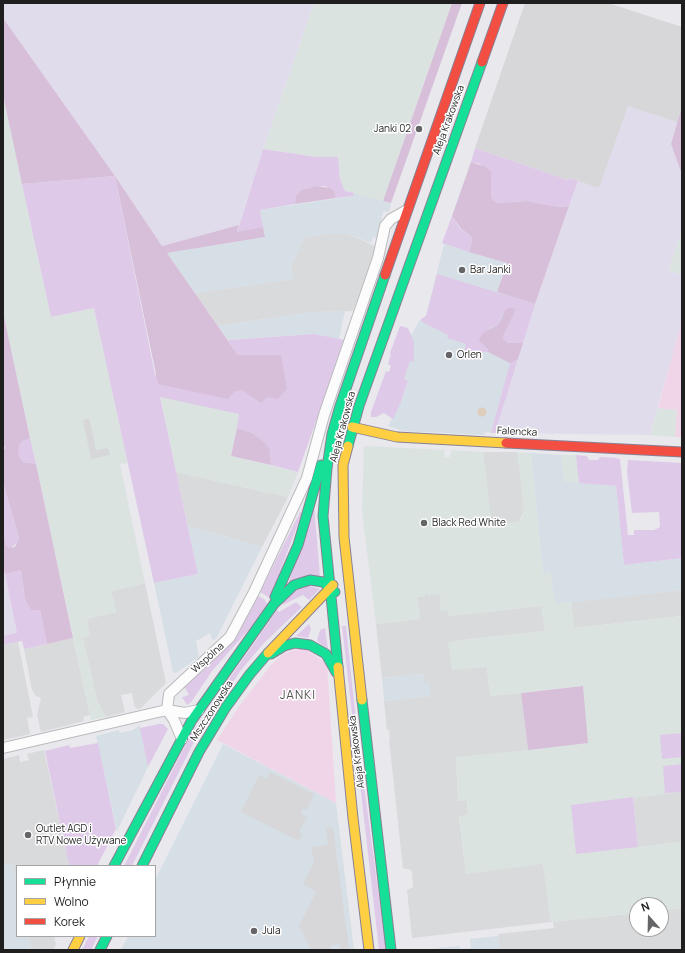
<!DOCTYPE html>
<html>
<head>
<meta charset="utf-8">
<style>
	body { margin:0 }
	#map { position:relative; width:685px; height:953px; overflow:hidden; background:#e8e8ed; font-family:Manrope,sans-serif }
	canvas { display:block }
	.frame { position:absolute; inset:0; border:4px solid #1f1f1f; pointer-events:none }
	.legend { position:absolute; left:16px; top:865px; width:140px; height:72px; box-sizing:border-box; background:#fff; border:1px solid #a5a5a5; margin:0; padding:5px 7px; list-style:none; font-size:12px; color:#1f1f1f }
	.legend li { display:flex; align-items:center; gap:8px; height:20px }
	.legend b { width:20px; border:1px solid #a5a5a5 }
	.north { position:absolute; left:629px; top:897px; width:40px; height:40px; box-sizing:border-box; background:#fff; border:1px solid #a5a5a5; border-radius:50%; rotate:340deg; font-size:11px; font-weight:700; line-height:16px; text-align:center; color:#1f1f1f }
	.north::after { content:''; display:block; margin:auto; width:14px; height:18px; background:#656567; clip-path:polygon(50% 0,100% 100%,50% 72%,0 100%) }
</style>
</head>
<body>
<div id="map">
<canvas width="685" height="953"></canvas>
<div class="frame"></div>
<ul class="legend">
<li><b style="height:5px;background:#16e098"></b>Płynnie</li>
<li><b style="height:5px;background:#ffcf43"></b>Wolno</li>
<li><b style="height:5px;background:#f24e42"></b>Korek</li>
</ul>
<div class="north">N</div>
</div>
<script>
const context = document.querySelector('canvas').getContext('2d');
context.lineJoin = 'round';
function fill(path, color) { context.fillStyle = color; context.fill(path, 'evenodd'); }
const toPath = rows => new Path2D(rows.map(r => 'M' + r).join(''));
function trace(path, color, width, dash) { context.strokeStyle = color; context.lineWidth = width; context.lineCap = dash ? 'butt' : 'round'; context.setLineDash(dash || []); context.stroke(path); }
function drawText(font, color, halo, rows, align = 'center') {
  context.font = font + ' Manrope,sans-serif'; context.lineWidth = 3; context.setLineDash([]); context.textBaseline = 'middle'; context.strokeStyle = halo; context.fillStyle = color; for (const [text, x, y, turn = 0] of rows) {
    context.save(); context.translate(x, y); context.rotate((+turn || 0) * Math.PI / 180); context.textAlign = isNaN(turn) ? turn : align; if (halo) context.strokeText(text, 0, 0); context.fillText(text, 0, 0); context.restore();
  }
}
const residential = toPath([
	[328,234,348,234,375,246,371,267,359,301,356,302,353,311,313,312,218,326,195,293,293,279,291,266,305,237],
	[483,452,517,452,519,460,524,510,519,522,491,525],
	[176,472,265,492,288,497,262,547,188,526],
	[145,583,166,683,140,709,137,709,134,705,132,693,121,695,125,712,106,717,97,700,83,638,86,619,116,612,111,591],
	[682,590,682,616,574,628,571,602],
	[425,594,440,594,441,610,448,610,449,616,542,606,545,631,454,641,487,667,490,696,521,693,528,750,456,758,458,801,467,801,468,815,459,817,466,873,543,863,551,922,412,938,407,890,413,887,412,873,411,870,403,868,389,740,390,740,389,730,387,730,384,701,430,696,430,683,424,683,423,674,382,678,376,624,420,619,417,597,425,596],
	[73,638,90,715,83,717,84,721,41,732,37,715,41,698,36,696,32,690,24,649],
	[18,642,33,717,27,718,30,734,3,740,3,645],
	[44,750,69,866,17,866,17,886,12,864,3,866,3,759,19,755,20,762,29,760,27,754],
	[682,792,682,842,638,847,633,797],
	[682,908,682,950,500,950,498,934,554,928,553,922,637,913,637,929,661,929,661,910],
	[28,936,54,936,56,944,53,950,31,950]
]);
const commercial = toPath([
	[354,193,391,203,389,212,383,211,378,239,373,237,371,243,348,234,328,234,305,237,291,266,293,279,195,293,167,253,265,237,260,210,353,196],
	[444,244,507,263,497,292,535,304,495,433,485,432,484,435,403,431,388,426,401,402,408,380,404,379,410,360,414,362,411,335,420,320,426,316],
	[345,311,339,339,313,334,228,340,218,326,313,312],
	[531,453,561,455,564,481,616,486,624,565,682,558,682,590,560,604,554,603,551,576,547,573,543,573],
	[188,526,262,547,216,639,212,640,210,633,196,641,199,657,176,673,173,672,154,583,198,574],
	[423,674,424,683,430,683,430,696,384,701,382,678],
	[140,725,148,767,117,831,96,736,119,730,120,733,133,730],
	[223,744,336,803,354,950,121,950,128,936,155,936,155,880],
	[12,864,17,886,17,936,28,936,31,950,3,950,3,866],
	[498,936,500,950,419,950,459,946,461,949,471,948,470,939]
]);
const industrial = toPath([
	[314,3,452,3,383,201,345,191,340,179,338,157,316,157,263,149],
	[3,95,51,317,94,308,128,463,120,464,145,583,111,591,116,612,87,619,90,636,83,638,97,700,106,717,91,720,3,312],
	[682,230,682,275,668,270],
	[160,396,240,414,231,456,298,472,288,497,176,472],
	[658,408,677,410,675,437,650,435],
	[367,446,444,450,445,458,450,457,451,450,483,452,492,525,519,522,523,516,524,507,517,452,531,453,543,573,550,572,555,603,571,602,574,628,682,616,682,792,633,798,638,847,682,842,682,908,661,910,661,905,637,905,637,913,551,922,543,864,466,874,459,816,468,815,467,801,458,801,456,757,528,750,582,686,490,696,487,667,452,670,448,642,545,631,541,606,448,616,448,610,441,611,440,594,428,596,428,594,425,594,425,596,417,597,420,619,376,624,362,511,364,447],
	[561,455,576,455,579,483,564,481]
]);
const farmland = toPath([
	[3,3,314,3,263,149,239,225,162,246,115,176,3,18],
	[628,105,677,122,671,144,682,175,682,230,668,270,682,275,682,320,650,435,495,433,535,304,578,181,599,188],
	[3,565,17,633,3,636]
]);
const grass = toPath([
	[475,148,568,180,569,178,578,181,569,206,559,207,527,201,498,203,493,200,489,187,491,179,480,164,471,162],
	[263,149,316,157,338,157,340,179,345,191,354,193,353,196,336,198,334,191,325,186,308,188,296,195,295,204,260,210,263,227,237,233],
	[115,176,155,375,234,392,242,390,238,355,228,340,314,334,345,340,298,472,271,465,270,450,252,433,237,428,239,414,160,397,198,574,154,583,94,308,51,317,22,184],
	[452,216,460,229,471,236,472,241,469,252,442,243],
	[437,274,535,304,523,343,508,343,502,338,515,310,502,314,499,324,490,328,482,344,488,349,488,352,478,352,465,357,463,357,466,344,447,338,448,335,422,322,421,319,426,316],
	[400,326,408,328,414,342,414,362,410,361,404,379,408,380,401,402,393,419,384,413,376,417,371,417,371,412,386,371,389,372,391,366,388,364,391,354,390,353],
	[518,359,495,433,491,433,510,363],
	[30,438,36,464,23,462,18,454,20,444,23,441],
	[576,455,587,456,589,460,598,460,600,457,616,458,620,459,628,535,634,535,634,530,654,530,660,527,659,512,632,513,627,472,628,460,682,463,682,558,624,565,616,486,579,483],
	[3,482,19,538,17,543,11,548,9,548,6,545,3,527],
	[314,504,320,577,288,585],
	[300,512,302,513,270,598,260,592],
	[21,570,25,599,28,606,32,609,40,610,47,644,24,649,22,641,3,645,3,636,17,633,5,574],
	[305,585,320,589,309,600,303,595,283,605,284,598],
	[258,596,264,599,267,604,251,627,212,671,192,701,187,705,182,697,189,695,184,686,207,667,235,638],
	[296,602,302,607,264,643,241,670,197,736,132,866,124,866,191,734,277,610,279,612],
	[309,624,311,629,308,638,296,636],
	[342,626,346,626,358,740,386,950,379,950],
	[325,628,328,649,317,641,320,630],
	[159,724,163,724,168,729,148,767,140,728],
	[682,733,682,757,662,759,660,735],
	[98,743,116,829,97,866,69,866,45,751,69,745,70,748],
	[682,764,682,792,665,793,663,766],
	[633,797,638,847,576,854,571,805],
	[89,936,98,936,91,950,82,950]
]);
const forest = toPath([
	[452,3,462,3,391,203,383,201],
	[3,18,115,176,162,246,239,225,237,232,263,227,265,237,167,253,238,355,281,355,287,389,278,399,267,397,261,403,242,390,234,392,228,399,158,384,115,176,22,184,3,95],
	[682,105,682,175,671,144],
	[471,162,486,167,491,172,491,194,493,200,498,203,527,201,559,207,569,206,535,304,497,292,507,263,469,252,472,241,471,236,461,229,452,216],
	[316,186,330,188,334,191,336,198,295,204,296,195,302,190],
	[510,308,516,309,502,338,508,343,523,343,518,359,510,363,488,352,488,349,479,341,480,337,483,333,499,324,505,310],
	[3,312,30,438,23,441,20,444,18,454,23,462,36,464,73,638,47,644,40,610,32,610,28,606,25,599,21,570,5,574,3,565,3,527,6,545,9,548,15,547,19,538,3,482,3,449,5,449,3,440],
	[237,428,252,433,264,442,270,450,271,465,231,456],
	[583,686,588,743,528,750,521,693]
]);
const park = toPath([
	[682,320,682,437,675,437,677,410,658,408],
	[304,648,327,664,336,803,217,740,240,705,271,665,284,653]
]);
const parking = toPath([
	[525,3,608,3,682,27,682,105,677,122,628,106,599,188,569,178,568,180,475,148],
	[89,418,96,450,108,448,110,455,91,459,83,420],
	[270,772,314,794,307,810,303,808,301,814,307,817,299,832,303,834,299,841,241,812,259,775,267,779],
	[333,827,349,950,341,950,340,944,331,945,331,950,311,950,299,926,316,892,303,884,314,862,311,847,328,845,326,828]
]);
const water = toPath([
	'477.5 412a4.5 4.5 0 1 1 9 0a4.5 4.5 0 1 1-9 0Z'
]);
const street = toPath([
	[167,710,169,694,230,637,254,592,307,478,324,415,378,258,385,226,391,219,407,210],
	[167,710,174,720,182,739],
	[3,748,158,712,167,710,185,713,199,710]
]);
const fast = toPath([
	[348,446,359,406,482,62],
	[275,597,298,545,321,465],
	[271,654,284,646,295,643,310,645,326,654,336,672],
	[338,667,323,516,327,468,332,434,340,406,385,275],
	[362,700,391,950],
	[114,866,192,720,274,604,294,585,310,580,323,582,335,592],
	[142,866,199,752,226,707,250,674,268,653],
	[100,950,107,936]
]);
const slow = toPath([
	[352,427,397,437,506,443],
	[348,446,343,465,344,537,362,700],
	[268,653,333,585],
	[338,667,353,818,369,950],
	[73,950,80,936]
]);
const jam = toPath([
	[482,62,503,3],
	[385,275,480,3],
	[506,443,682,452]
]);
const markers = [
	[419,129,4,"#656567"],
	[462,270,4,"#656567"],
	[449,355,4,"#656567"],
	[424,523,4,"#656567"],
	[28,835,4,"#656567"],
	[254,931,4,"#656567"]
];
const streetNames = [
	["Aleja Krakowska",449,120,-70],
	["Aleja Krakowska",343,427,-75],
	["Falencka",517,432,3],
	["Wspólna",208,658,-42],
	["Mszczonowska",212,711,-57],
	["Aleja Krakowska",357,752,-97]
];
const poiNames = [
	["Janki 02",411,129,"right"],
	["Bar Janki",470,270],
	["Orlen",457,355],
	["Black Red White",432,523],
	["Outlet AGD i",36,829],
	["RTV Nowe Używane",36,841],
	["Jula",262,931]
];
const quarterNames = [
	["JANKI",298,696]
];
fill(residential, '#d9dadc');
fill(commercial, '#d6dfe6');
fill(industrial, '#dbe3e1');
fill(farmland, '#e1dcec');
fill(grass, '#dfc9e9');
fill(forest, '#d7bfda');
fill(park, '#f0d5e9');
fill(parking, '#d7d7d9');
fill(water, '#deccbd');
trace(street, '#bbbbbd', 12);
trace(fast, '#888196', 11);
trace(slow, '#888196', 11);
trace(jam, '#888196', 11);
trace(street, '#fcfcfc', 10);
trace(fast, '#16e098', 9);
trace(slow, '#ffcf43', 9);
trace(jam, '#f24e42', 9);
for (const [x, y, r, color] of markers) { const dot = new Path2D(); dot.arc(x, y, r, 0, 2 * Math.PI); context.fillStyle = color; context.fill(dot); trace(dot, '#fff', 1.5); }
drawText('10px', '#1f1f1f', '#fff', streetNames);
drawText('10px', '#1f1f1f', '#fff', poiNames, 'left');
context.letterSpacing = '1px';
drawText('12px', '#525252', '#fff', quarterNames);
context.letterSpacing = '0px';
</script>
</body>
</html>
